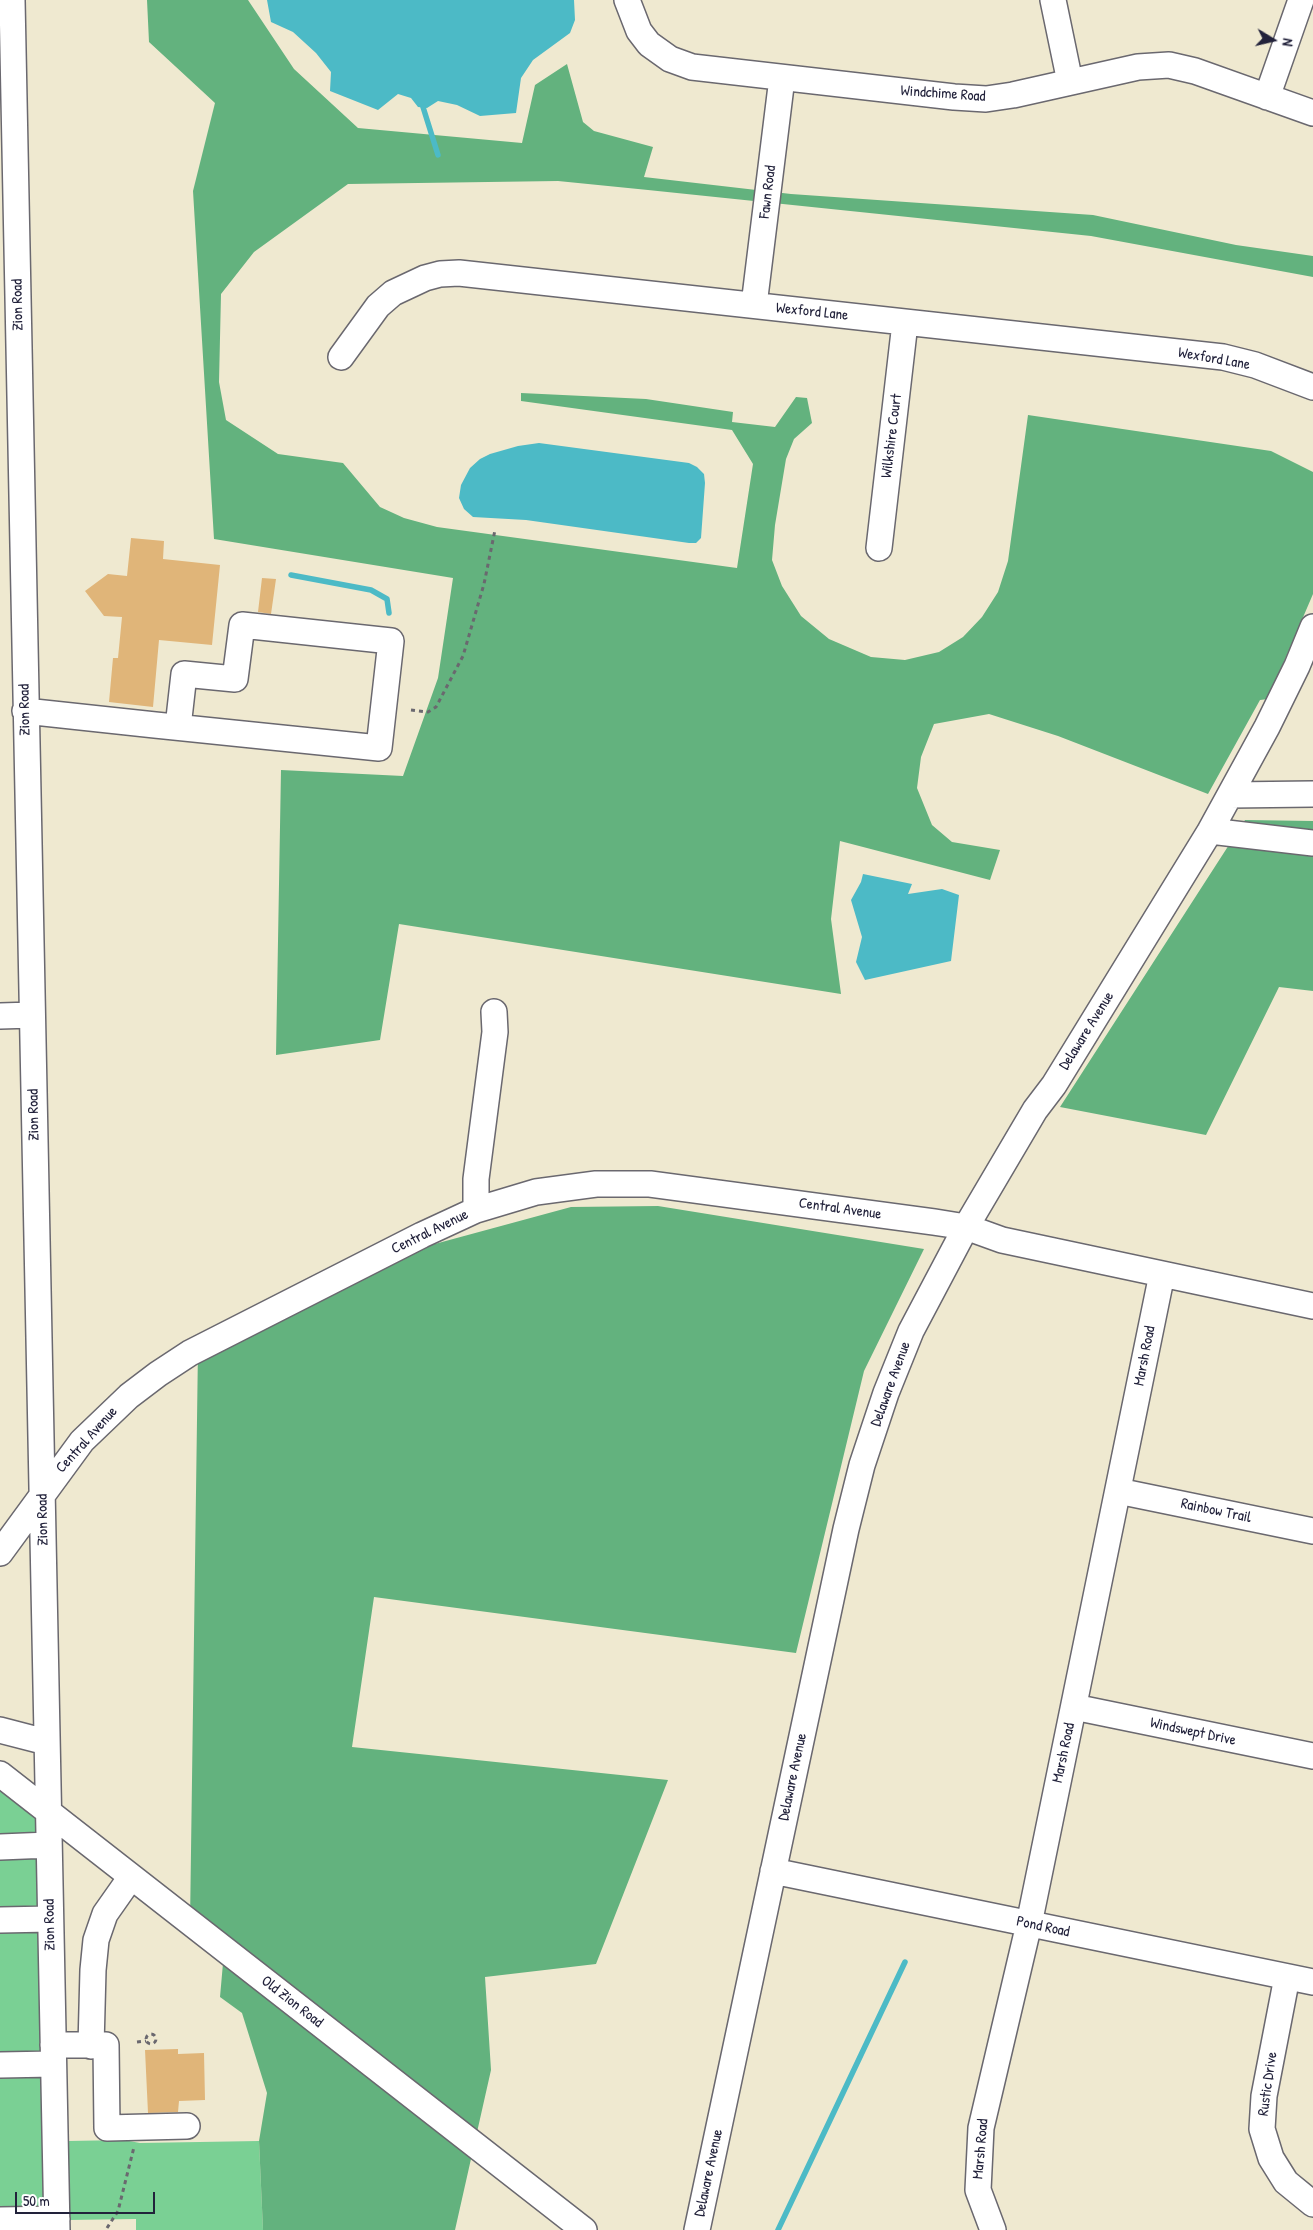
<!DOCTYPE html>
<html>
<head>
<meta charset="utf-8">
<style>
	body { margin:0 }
	#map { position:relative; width:1313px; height:2230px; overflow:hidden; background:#efe9d0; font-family:"Patrick Hand",sans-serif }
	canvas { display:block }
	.north { position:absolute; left:1248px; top:15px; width:50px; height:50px; -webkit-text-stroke:4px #fff; paint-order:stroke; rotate:99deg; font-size:14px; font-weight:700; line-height:20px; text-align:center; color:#22223b }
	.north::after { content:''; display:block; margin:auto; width:18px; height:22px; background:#22223b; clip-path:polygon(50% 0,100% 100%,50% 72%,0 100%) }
	.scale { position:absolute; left:15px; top:2192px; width:140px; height:22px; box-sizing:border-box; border:2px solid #22223b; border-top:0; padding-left:6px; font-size:15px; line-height:18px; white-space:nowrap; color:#22223b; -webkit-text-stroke:4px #fff; paint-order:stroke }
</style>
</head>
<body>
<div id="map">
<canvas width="1313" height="2230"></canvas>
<div class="north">N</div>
<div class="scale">50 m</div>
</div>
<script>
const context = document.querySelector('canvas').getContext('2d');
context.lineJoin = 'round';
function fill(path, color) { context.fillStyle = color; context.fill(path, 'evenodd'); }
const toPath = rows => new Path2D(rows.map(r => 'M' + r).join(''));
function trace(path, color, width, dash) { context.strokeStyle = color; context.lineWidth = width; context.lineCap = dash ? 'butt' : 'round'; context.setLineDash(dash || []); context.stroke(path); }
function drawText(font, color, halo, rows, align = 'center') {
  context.font = font + ' "Patrick Hand",sans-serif'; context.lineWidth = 4.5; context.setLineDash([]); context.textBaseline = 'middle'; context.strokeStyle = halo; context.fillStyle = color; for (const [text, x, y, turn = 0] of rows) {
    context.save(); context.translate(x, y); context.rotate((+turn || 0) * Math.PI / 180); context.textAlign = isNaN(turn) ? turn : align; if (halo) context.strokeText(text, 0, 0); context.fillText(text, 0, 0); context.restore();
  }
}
const green = toPath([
	[0,1780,48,1812,57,2230,0,2230],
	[124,2140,140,2143,259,2141,263,2230,136,2230,136,2219,69,2220,68,2141]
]);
const forest = toPath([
	[147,0,248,0,294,69,358,128,522,143,535,85,567,64,583,122,594,131,653,147,644,177,791,194,1093,215,1236,245,1313,256,1313,277,1091,236,648,190,558,181,348,184,254,252,221,294,219,382,226,420,278,454,343,463,380,507,404,518,437,527,737,568,753,464,732,430,521,401,521,393,646,399,733,412,732,422,775,427,796,397,807,398,812,423,794,439,786,459,775,525,772,560,782,586,801,616,829,639,871,657,905,660,939,652,963,637,982,617,998,592,1008,561,1028,415,1271,451,1313,472,1313,594,1268,699,1260,700,1208,794,1058,736,989,714,934,724,921,757,917,788,932,825,952,842,1000,850,990,880,840,841,831,919,841,994,399,924,380,1040,276,1055,281,770,403,776,438,678,453,578,214,539,193,191,215,103,149,42],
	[1245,820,1313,821,1313,991,1279,987,1206,1135,1060,1107],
	[658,1206,924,1249,864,1371,796,1653,374,1597,352,1747,668,1780,596,1964,485,1977,491,2070,455,2230,263,2230,259,2141,267,2093,242,2013,220,1997,224,1952,190,1923,198,1348,361,1264,571,1207]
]);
const water = toPath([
	[267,0,574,0,575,20,570,33,533,60,521,78,516,113,480,116,457,105,438,101,427,108,418,107,411,98,398,94,378,110,330,91,331,72,316,53,293,32,271,22],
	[539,443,689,463,697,467,704,474,705,483,701,538,696,543,689,543,526,520,473,517,464,509,459,498,461,485,470,468,480,459,490,454,518,446],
	[863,874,912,884,908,894,942,889,959,895,951,961,865,980,856,962,862,937,851,900,861,882]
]);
const stream = toPath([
	[423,107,438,155],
	[291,575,371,590,387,599,389,613],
	[778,2230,905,1962]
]);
const building = toPath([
	[131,538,164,541,163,559,220,565,212,645,159,640,153,707,109,702,113,658,118,658,122,617,104,616,85,591,108,574,127,576],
	[262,578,276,579,271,614,258,612],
	[178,2049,178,2054,204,2053,205,2100,179,2101,178,2112,148,2113,145,2050]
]);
const path = toPath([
	[411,710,428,712,436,707,463,656,484,584,495,530],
	'146 2039a5 5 0 1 1 10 0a5 5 0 1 1-10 0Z',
	[137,2042,146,2041],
	[107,2228,118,2211,134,2147]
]);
const minor = toPath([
	[12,0,57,2230],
	[627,0,639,31,649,44,670,59,692,67,954,97,986,99,1013,95,1138,67,1169,65,1195,71,1313,113],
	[1053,0,1070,82],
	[1267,97,1301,0],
	[754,305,782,78],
	[341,357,378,306,393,293,425,278,440,274,459,273,1223,357,1255,365,1313,387],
	[879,548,905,323],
	[25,711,155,725,379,748,391,641,242,625,235,679,184,674,178,727],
	[1230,795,1313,794],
	[1210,831,1313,843],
	[0,1016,32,1015],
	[476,1210,476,1179,495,1032,494,1012],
	[1118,1491,1313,1531],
	[0,1553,82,1441,129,1396,158,1374,190,1353,422,1235,476,1210,536,1192,596,1184,650,1184,934,1222,966,1227,1002,1240,1313,1306],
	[1074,1707,1313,1756],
	[0,1730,46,1742],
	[0,1774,584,2230],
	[0,1847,49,1845],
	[773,1871,1313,1982],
	[0,1920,50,1919],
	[1287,1977,1264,2096,1262,2129,1271,2158,1286,2182,1313,2204],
	[53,2045,106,2045,107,2128,187,2126],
	[91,2046,93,1970,96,1940,105,1914,131,1877],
	[0,2065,53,2064],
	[0,2220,57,2219],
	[697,2230,846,1529,862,1465,886,1393,911,1331,966,1227,1035,1110,1054,1085,1210,831,1267,727,1297,666,1313,627],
	[993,2230,978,2190,981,2128,1029,1924,1162,1274]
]);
const streetNames = [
	["Windchime Road",943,94,4],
	["Fawn Road",768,192,-83],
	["Zion Road",18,305,-91],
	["Wexford Lane",812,312,6],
	["Wexford Lane",1214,359,10],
	["Wilkshire Court",892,436,-83],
	["Zion Road",25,710,-91],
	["Delaware Avenue",1087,1031,-58],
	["Zion Road",34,1115,-91],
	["Central Avenue",840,1209,8],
	["Central Avenue",430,1232,-26],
	["Marsh Road",1145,1356,-79],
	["Delaware Avenue",891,1384,-70],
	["Central Avenue",87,1440,-48],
	["Rainbow Trail",1216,1511,12],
	["Zion Road",43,1520,-91],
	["Windswept Drive",1193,1732,12],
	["Marsh Road",1064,1753,-78],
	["Delaware Avenue",793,1777,-78],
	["Zion Road",50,1925,-91],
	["Pond Road",1043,1927,12],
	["Old Zion Road",292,2002,38],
	["Rustic Drive",1268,2084,-82],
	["Marsh Road",981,2149,-85],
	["Delaware Avenue",709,2173,-78]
];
fill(green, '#7ad094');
fill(forest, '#63b27e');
fill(water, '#4cbac6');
trace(stream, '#4cbac6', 5.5);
fill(building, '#e0b579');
trace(minor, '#6a686f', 28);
trace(path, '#6a686f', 3, [4, 4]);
trace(minor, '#fff', 25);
drawText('15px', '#22223b', '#fff', streetNames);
</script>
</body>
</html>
